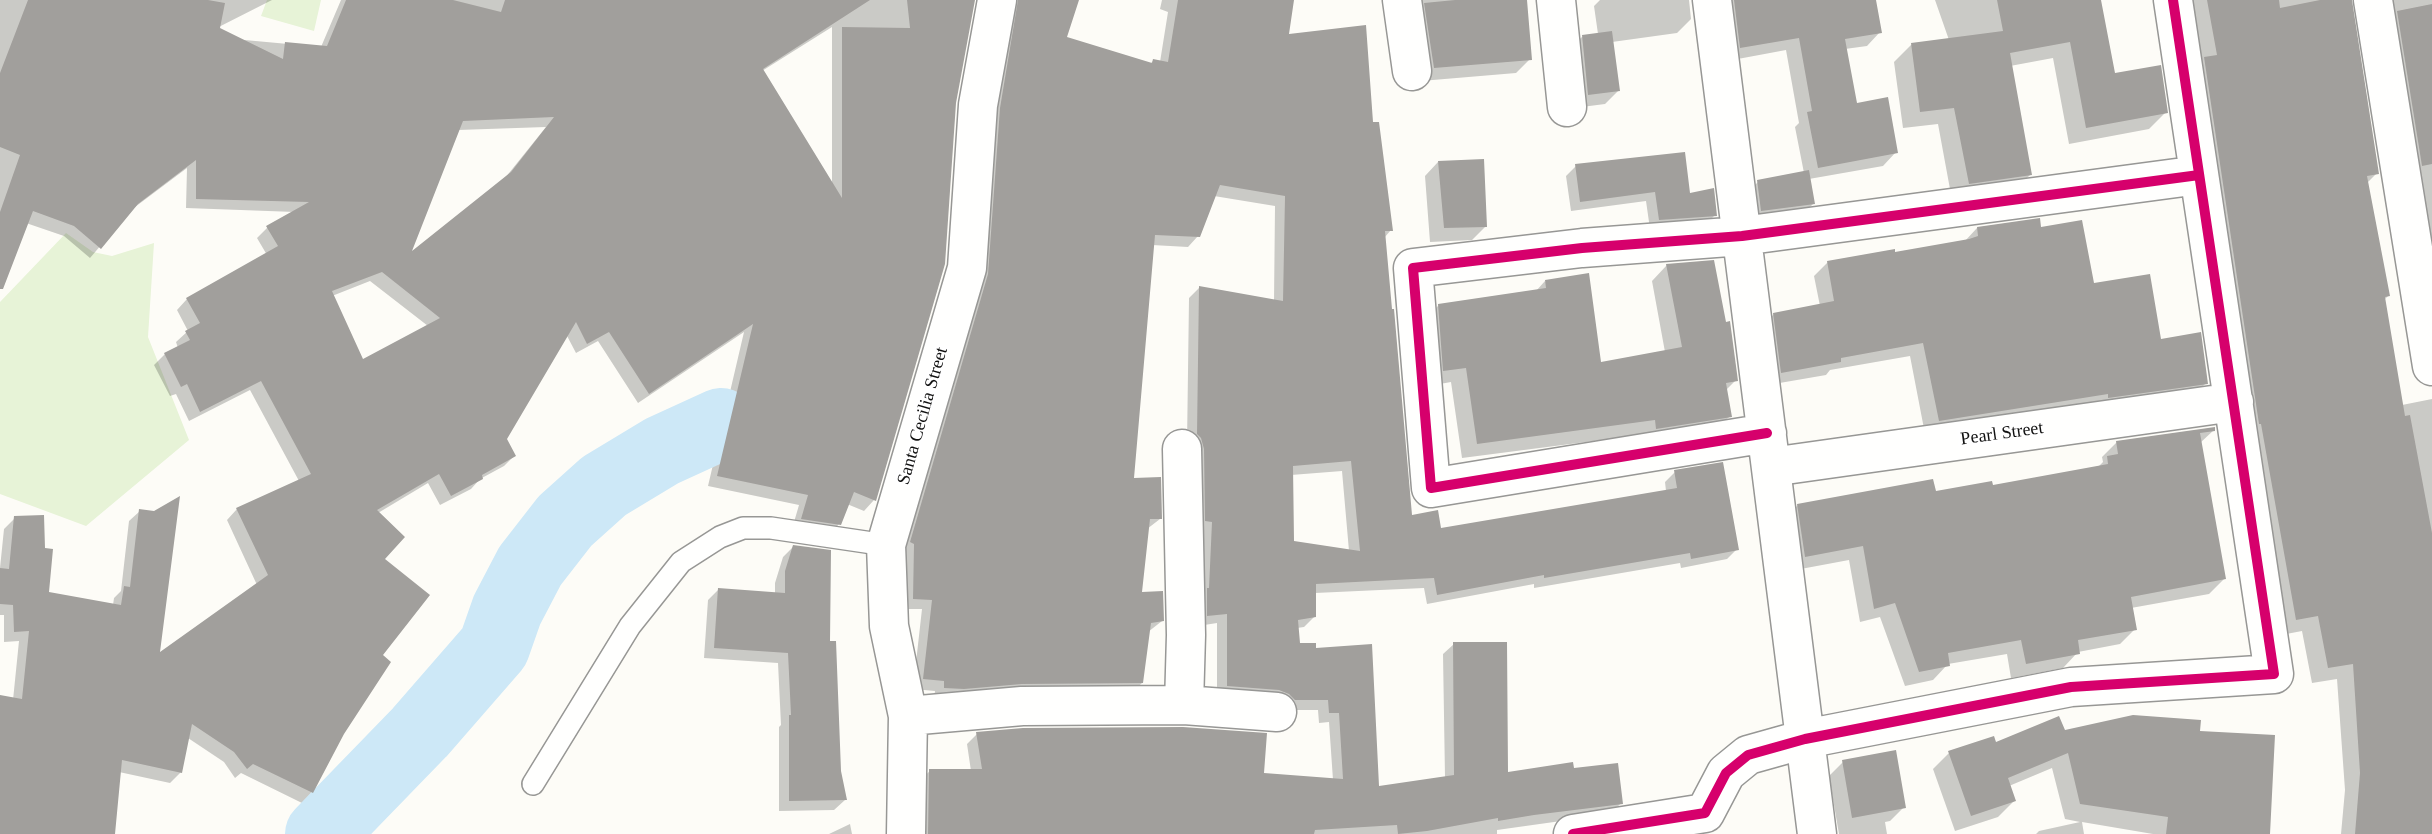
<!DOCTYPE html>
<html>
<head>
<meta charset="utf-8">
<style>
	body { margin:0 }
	canvas { display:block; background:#fdfcf7 }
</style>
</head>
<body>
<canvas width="2432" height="834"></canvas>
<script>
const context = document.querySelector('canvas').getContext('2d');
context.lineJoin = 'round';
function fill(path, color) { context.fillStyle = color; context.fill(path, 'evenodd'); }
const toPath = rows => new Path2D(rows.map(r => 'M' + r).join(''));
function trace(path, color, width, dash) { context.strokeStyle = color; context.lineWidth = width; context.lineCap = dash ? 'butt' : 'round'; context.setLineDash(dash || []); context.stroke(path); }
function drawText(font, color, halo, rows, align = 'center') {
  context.font = font + ' "Times New Roman",serif'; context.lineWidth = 7; context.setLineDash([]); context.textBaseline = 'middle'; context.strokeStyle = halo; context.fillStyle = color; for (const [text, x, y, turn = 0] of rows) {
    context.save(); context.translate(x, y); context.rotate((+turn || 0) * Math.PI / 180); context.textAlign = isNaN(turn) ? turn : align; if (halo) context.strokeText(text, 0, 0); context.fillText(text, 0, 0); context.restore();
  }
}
const green = toPath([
	[267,0,321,0,314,31,261,16],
	[66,233,93,252,112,256,154,243,148,337,189,440,86,526,0,494,0,302]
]);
const shadow = toPath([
	[0,0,272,0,201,36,321,47,341,0,973,0,955,101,944,264,874,500,864,511,847,504,839,524,829,535,792,529,799,505,708,486,744,332,638,403,598,341,576,353,566,334,505,439,514,456,504,466,480,479,471,489,440,505,428,483,378,513,383,559,381,655,312,792,302,803,241,773,235,778,224,762,188,738,181,772,170,783,119,772,113,834,0,834,0,697,13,700,19,641,4,642,4,615,0,615,0,568,4,529,15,518,47,593,113,605,114,598,121,591,129,521,140,511,157,655,257,585,227,520,237,509,299,481,250,390,189,421,176,394,170,396,154,365,165,354,178,348,176,342,188,331,177,310,187,299,267,255,257,238,267,228,295,212,186,208,187,168,131,210,90,258,64,236,26,223,0,251],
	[832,27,832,186,762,71],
	[546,127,505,178,408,257,458,130],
	[370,281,428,326,363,361,332,296],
	[1005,0,1077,0,1065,39,1150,64,1153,61,1160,62,1168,12,1160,9,1162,0,1293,0,1286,37,1371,124,1391,230,1384,238,1411,517,1440,530,1666,491,1665,482,1675,472,1737,549,1727,559,1681,568,1680,563,1534,588,1534,584,1427,604,1424,588,1315,593,1315,616,1304,627,1297,628,1299,644,1315,650,1378,788,1445,778,1443,654,1454,644,1506,774,1573,770,1621,803,1611,814,1497,830,1497,834,918,834,919,781,930,771,971,771,967,744,977,734,1262,774,1333,780,1329,722,1319,723,1318,710,1284,710,1217,696,1217,623,1198,626,1187,444,1189,298,1199,288,1274,301,1275,206,1214,196,1198,236,1188,247,1152,245,1132,479,1160,519,1147,529,1140,594,1162,621,1148,632,1142,683,1131,693,934,698,935,691,913,689,922,609,903,609,900,552],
	[1342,471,1349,551,1293,543,1291,475],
	[1413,0,1525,0,1530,59,1516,73,1421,81],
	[1600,0,1689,0,1691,19,1677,33,1612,42,1619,90,1605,104,1574,108,1568,50,1582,37,1598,34,1594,6],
	[1716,0,1874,0,1880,32,1867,46,1845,49,1856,105,1896,152,1883,166,1809,179,1813,204,1800,217,1747,224,1744,196,1758,182,1804,173,1795,127,1799,123,1786,50,1727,61],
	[1935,0,2099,0,2113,75,2166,112,2149,129,2069,144,2053,58,2010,66,2030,175,2013,192,1952,200,1938,124,1903,128,1894,62,1911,45,1949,40],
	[2189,0,2350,0,2377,173,2367,183,2388,296,2384,300,2402,405,2432,399,2432,834,2341,834,2345,790,2337,679,2312,683,2302,631,2281,635],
	[2371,0,2432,0,2432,285],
	[1438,162,1486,226,1472,240,1430,242,1425,176],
	[1576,166,1689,195,1715,215,1705,225,1650,229,1646,201,1571,211,1566,176],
	[1977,228,2040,229,2093,285,2206,383,2193,396,1925,434,1910,356,1830,370,1826,375,1768,385,1761,328,1774,314,1820,306,1814,276,1828,262,1894,254,1965,241],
	[1667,265,1736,380,1725,391,1730,416,1715,431,1640,435,1462,458,1451,382,1429,386,1423,321,1439,305,1536,291,1545,281,1599,364,1665,352,1652,281],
	[2214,430,2200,443,2224,579,2209,594,2131,608,2135,629,2120,644,2078,652,2063,668,2011,678,2007,654,1948,664,1933,680,1905,686,1880,617,1860,622,1849,560,1790,571,1783,520,1798,505,1991,487,2097,468,2103,462,2102,457,2117,442],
	[794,546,828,643,839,772,845,800,834,810,779,811,779,727,781,725,778,663,704,658,708,600,719,589,775,594,775,583,783,557],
	[2064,732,2198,732,2268,834,2153,834,2082,822,2084,834,2036,834,2039,831,2080,822,2065,819,2052,768,2009,786,2014,801,1998,817,1955,831,1933,769,1949,753],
	[1843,762,1904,807,1890,821,1885,822,1887,834,1839,834,1829,776],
	[850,824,852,834,829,834]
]);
const river = toPath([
	[321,834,420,732,494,647,507,610,530,566,565,521,604,486,662,451,721,424]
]);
const building = toPath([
	[28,0,208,0,225,3,220,28,283,59,285,42,327,46,346,0,453,0,501,12,505,0,870,0,763,69,842,198,842,27,910,28,907,0,975,0,956,103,945,264,876,501,854,492,841,525,801,519,808,495,717,476,753,324,649,394,609,332,587,344,576,322,507,439,516,456,482,475,483,479,451,496,439,474,377,510,405,537,385,559,430,595,383,655,391,662,344,734,313,793,253,764,247,769,234,752,192,724,182,773,122,760,115,834,0,834,0,695,22,699,29,631,14,632,13,605,0,604,0,568,9,569,14,516,44,515,45,548,53,549,49,592,121,605,124,586,130,587,139,509,154,511,180,496,160,652,268,575,236,508,311,474,261,381,200,412,187,384,181,387,164,353,190,340,185,331,200,323,186,298,278,246,266,226,309,202,196,199,196,160,138,204,101,249,74,226,33,211,3,289,0,289,0,212,20,155,0,147,0,73],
	[554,117,511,172,412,251,463,121],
	[382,272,440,318,363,359,332,291],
	[1018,0,1079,0,1067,37,1152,63,1153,59,1168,62,1178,0,1294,0,1289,34,1366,25,1373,122,1379,122,1393,231,1385,231,1392,309,1394,309,1412,515,1438,510,1441,528,1677,488,1674,470,1723,462,1739,550,1691,559,1690,553,1544,578,1544,575,1437,595,1434,578,1316,584,1316,617,1298,620,1300,643,1316,643,1316,648,1372,644,1379,786,1454,775,1453,642,1507,642,1508,772,1573,762,1574,768,1618,763,1623,804,1534,815,1498,821,1498,818,1427,831,1398,834,1397,825,1315,830,1314,834,928,834,929,769,982,769,976,732,1023,728,1183,727,1267,733,1264,773,1343,779,1339,713,1329,713,1328,700,1295,700,1289,694,1279,690,1227,686,1227,614,1207,616,1207,588,1209,588,1212,522,1205,521,1204,449,1201,438,1197,434,1199,286,1283,301,1285,196,1220,185,1200,237,1155,235,1134,478,1161,477,1162,519,1150,519,1142,592,1163,591,1164,621,1151,623,1143,683,1022,684,964,689,944,688,944,681,923,679,932,600,913,599,914,544,910,542,988,274,1000,108],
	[1351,461,1360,551,1294,541,1293,466],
	[1455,0,1527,0,1532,60,1434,68,1424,3],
	[1734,0,1876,0,1882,33,1845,39,1857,103,1888,97,1898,153,1818,168,1807,112,1812,111,1799,38,1740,48],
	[1997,0,2101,0,2115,73,2161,65,2168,113,2086,128,2070,42,2010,53,2032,175,1969,184,1954,108,1920,112,1911,43,2003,31],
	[2207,0,2279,0,2280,8,2320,0,2352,0,2379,174,2367,176,2390,296,2385,297,2405,416,2410,415,2432,533,2432,834,2355,834,2360,773,2353,664,2328,668,2318,616,2296,620,2261,424,2259,424,2204,57,2217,55],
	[2432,4,2432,164,2422,166,2397,11],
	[1612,31,1620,91,1588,95,1582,35],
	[1685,152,1690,193,1714,188,1717,216,1659,220,1655,192,1580,202,1575,164],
	[1484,159,1487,227,1444,228,1438,161],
	[1809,170,1815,204,1761,211,1757,180],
	[2040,218,2041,227,2082,220,2094,283,2150,274,2161,339,2201,332,2208,384,2108,398,2108,394,1939,421,1923,343,1841,358,1841,362,1781,373,1773,313,1834,301,1827,261,1895,249,1895,252,1969,239,1978,236,1977,227],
	[1714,260,1726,322,1730,321,1738,381,1726,383,1732,417,1656,429,1655,420,1477,444,1466,368,1443,371,1438,304,1546,288,1545,280,1589,273,1601,362,1682,347,1666,264],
	[2215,427,2215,431,2200,433,2226,579,2131,597,2137,630,2078,640,2080,654,2026,664,2021,640,1948,653,1950,666,1919,672,1895,603,1874,609,1863,546,1805,557,1797,504,1933,479,1936,491,1992,481,1993,485,2108,464,2107,456,2118,454,2116,441],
	[793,545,831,550,830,641,836,641,841,771,847,800,789,801,789,715,791,715,788,653,714,648,718,588,785,593,785,571],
	[2133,715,2201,720,2200,731,2275,735,2270,834,2166,834,2168,817,2080,804,2068,753,2008,778,2016,801,1971,816,1948,751,1994,736,1996,742,2059,716,2065,730],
	[1896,750,1906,808,1852,818,1842,760]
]);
const lane = toPath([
	[533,784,630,626,681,562,720,537,743,528,771,528,886,545]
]);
const street = toPath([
	[1402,0,1412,71],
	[1556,0,1567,107],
	[1712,0,1817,834],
	[2373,0,2432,366],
	[1767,433,1431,488,1413,268,1582,248,1742,236,2199,175],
	[1182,449,1186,635,1184,705],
	[1771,467,2234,402],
	[908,716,1022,706,1184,705,1277,712],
	[906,834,908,716,889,626,886,545,967,268,978,105,997,0],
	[1573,834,1705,813,1726,773,1748,755,1805,739,2071,687,2274,674,2173,0]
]);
const cycleway = toPath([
	[1767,433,1431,488,1413,268,1582,248,1742,236,2199,175],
	[1573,834,1705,813,1726,773,1748,755,1805,739,2071,687,2274,674,2173,0]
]);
const streetNames = [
	["Santa Cecilia Street",923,416,-74],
	["Pearl Street",2002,434,-8]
];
fill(green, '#e7f3d7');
fill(shadow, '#0003');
trace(river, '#cde8f7', 72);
fill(building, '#a19f9c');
trace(lane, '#979795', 24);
trace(street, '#979795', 41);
trace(lane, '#fffffe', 21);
trace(street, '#fffffe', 38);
trace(cycleway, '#d6006c', 10);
drawText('18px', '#111', '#fff', streetNames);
</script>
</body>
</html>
